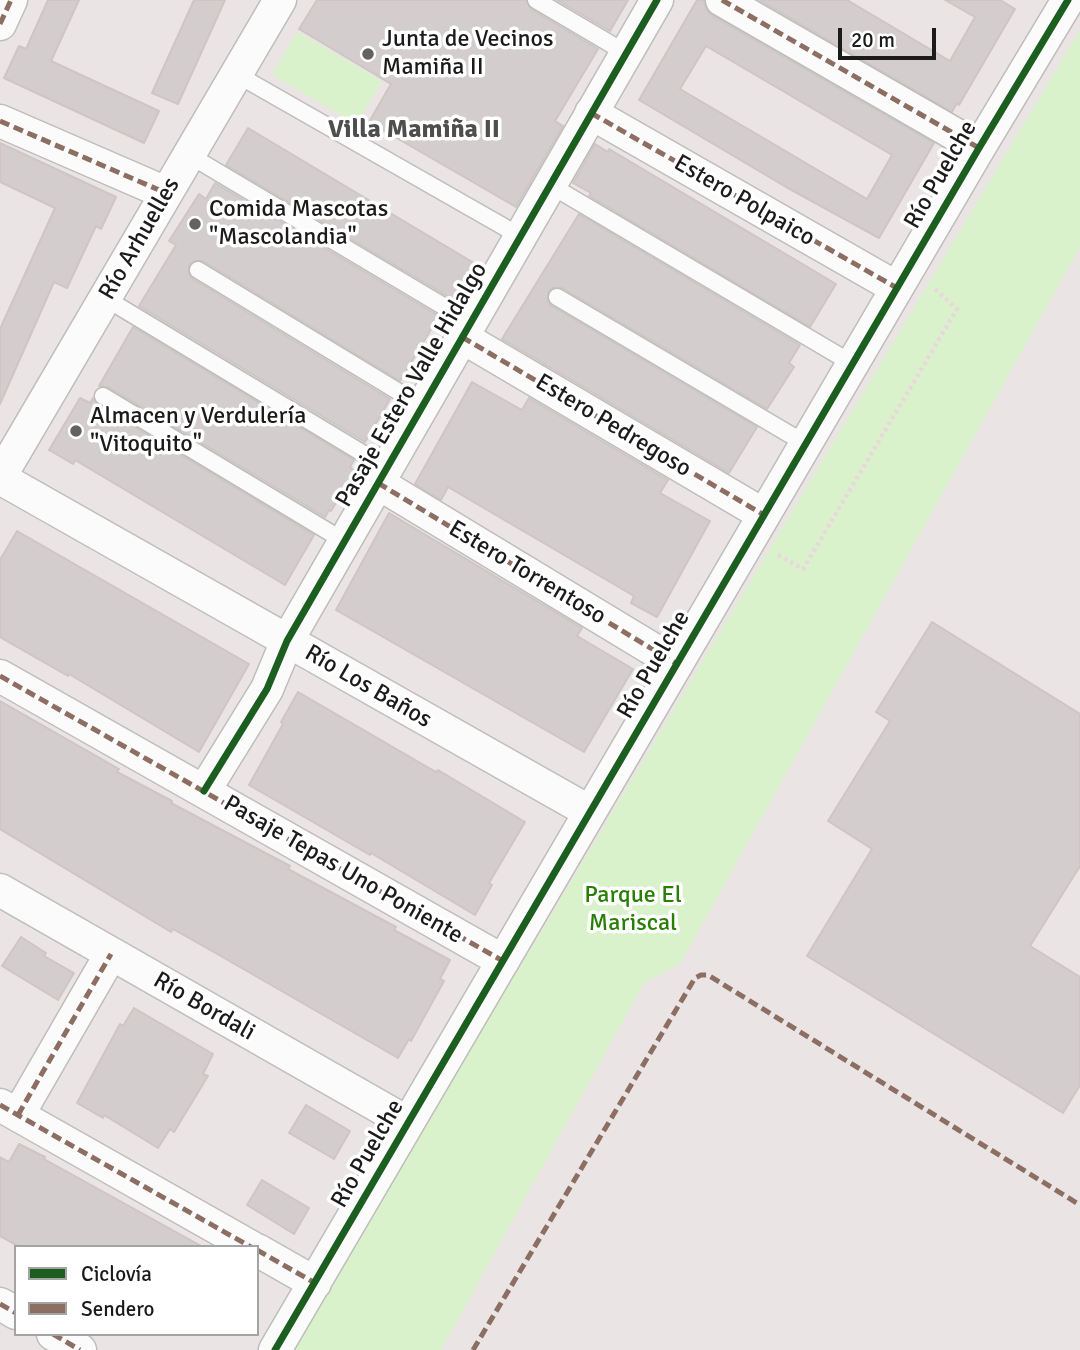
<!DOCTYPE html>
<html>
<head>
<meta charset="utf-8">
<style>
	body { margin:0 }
	#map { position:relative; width:1080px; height:1350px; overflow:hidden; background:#eae5e4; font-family:Signika,sans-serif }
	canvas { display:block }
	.legend { position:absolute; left:14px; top:1245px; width:245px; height:91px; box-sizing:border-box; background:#fff; border:2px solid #a4a4a4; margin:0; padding:9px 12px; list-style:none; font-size:21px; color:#1b1b1b }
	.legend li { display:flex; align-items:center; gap:14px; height:35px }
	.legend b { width:35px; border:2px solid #a4a4a4 }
	.scale { position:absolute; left:838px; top:28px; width:98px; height:32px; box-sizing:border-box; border:4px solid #1b1b1b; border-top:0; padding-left:9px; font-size:21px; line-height:24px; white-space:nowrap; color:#1b1b1b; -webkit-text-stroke:5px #fff; paint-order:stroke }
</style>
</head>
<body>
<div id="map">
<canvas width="1080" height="1350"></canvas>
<ul class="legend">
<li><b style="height:9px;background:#1b5e20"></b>Ciclovía</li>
<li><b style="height:9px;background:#8d6e63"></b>Sendero</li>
</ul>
<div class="scale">20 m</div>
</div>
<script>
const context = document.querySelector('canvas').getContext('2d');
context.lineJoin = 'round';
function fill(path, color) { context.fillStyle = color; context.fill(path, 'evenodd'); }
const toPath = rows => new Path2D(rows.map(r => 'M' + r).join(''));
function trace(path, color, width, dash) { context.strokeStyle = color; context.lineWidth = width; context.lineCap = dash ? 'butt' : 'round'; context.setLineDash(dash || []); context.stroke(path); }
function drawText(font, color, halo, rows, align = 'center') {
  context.font = font + ' Signika,sans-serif'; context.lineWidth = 7; context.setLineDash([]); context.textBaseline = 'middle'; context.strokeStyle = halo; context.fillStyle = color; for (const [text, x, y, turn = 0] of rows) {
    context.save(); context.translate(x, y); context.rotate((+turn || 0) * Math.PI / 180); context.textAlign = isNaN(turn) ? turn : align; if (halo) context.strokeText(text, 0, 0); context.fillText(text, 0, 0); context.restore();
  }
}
const park = toPath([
	[1080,30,1080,247,680,964,644,983,441,1350,291,1350],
	[297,32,382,81,357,124,272,75]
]);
const building = toPath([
	[48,0,79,0,51,61,159,111,144,143,4,78,19,46,26,49,48,0],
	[194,0,225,0,178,104,152,93,194,0],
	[317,0,526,0,531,9,598,49,555,121,563,126,516,207,369,122,391,84,299,29,317,0],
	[557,0,628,0,610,31,557,0],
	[697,0,704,0,706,9,713,16,934,143,879,238,786,187,639,100,697,0],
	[706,46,892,155,867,199,680,89,706,46],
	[759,0,847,0,950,61,975,17,945,0,1000,0,1015,9,959,105,957,103,952,112,759,0],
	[248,128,474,263,452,299,226,165,248,128],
	[0,143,116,197,101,229,96,226,67,288,54,282,0,404,0,329,55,208,0,182,0,143],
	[595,144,608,152,609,149,836,284,810,327,589,196,591,193,573,183,595,144],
	[215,183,439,316,400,381,203,261,194,261,189,265,189,274,193,279,390,399,365,442,139,306,176,245,169,241,199,194,206,199,215,183],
	[579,214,800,345,789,363,794,367,767,409,562,288,552,288,548,292,548,302,552,306,757,427,729,473,502,339,579,214],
	[133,327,354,460,350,467,355,471,331,511,329,510,325,517,108,387,99,386,133,327],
	[472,382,522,410,529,398,668,480,660,493,710,521,657,617,631,603,634,596,448,487,441,500,415,484,472,382],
	[80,398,90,403,93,398,98,405,314,535,285,585,75,460,73,464,49,450,80,398],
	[389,513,582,628,577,636,633,669,584,752,336,610,389,513],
	[17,531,249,664,199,752,69,674,68,676,0,637,0,560,17,531],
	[932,622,1080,714,1080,866,1030,946,1080,977,1080,1085,1063,1113,807,956,872,849,828,821,890,721,876,712,932,622],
	[298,692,436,772,438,770,525,822,489,883,492,885,475,915,371,853,370,855,249,785,283,724,281,722,298,692],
	[0,701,119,769,117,772,172,801,171,803,290,866,288,869,396,927,394,930,450,960,440,979,444,981,411,1041,409,1039,398,1058,219,955,173,929,171,932,0,829,0,701],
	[21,937,46,953,44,956,74,973,58,1000,2,966,21,937],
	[134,1008,213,1054,203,1074,208,1076,174,1132,170,1129,158,1148,104,1115,103,1118,77,1103,120,1024,123,1026,134,1008],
	[306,1105,350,1131,334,1159,289,1133,306,1105],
	[19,1144,45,1157,44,1159,203,1247,20,1247,0,1236,0,1157,9,1162,19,1144],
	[262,1180,309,1208,294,1234,247,1205,262,1180]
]);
const path = toPath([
	[778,555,803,569,957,309,934,288]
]);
const lane = toPath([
	[536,0,626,53],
	[236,74,520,236],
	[189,155,470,322],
	[550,185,853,364],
	[198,270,422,406],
	[557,297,806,444],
	[105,298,387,468],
	[103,396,344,541]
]);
const street = toPath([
	[722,0,979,148],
	[0,24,11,0],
	[591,113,897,288],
	[0,121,166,193],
	[462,337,764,515],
	[0,477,280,0],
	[0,478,590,812],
	[378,483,677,664],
	[0,676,503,961],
	[204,791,267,689,287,641,657,0],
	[0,890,408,1123],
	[0,1105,251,1247],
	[18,1115,111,954],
	[257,1250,315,1283],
	[0,1304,16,1313],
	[53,1334,80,1350],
	[275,1350,979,148,1068,0]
]);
const quiet = toPath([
	[722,0,979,148],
	[0,24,11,0],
	[591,113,897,288],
	[0,121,166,193],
	[462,337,764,515],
	[378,483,677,664],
	[0,676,503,961],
	[0,1105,251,1247],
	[18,1115,111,954],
	[257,1250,315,1283],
	[0,1304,16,1313],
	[53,1334,80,1350],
	[473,1350,695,978,701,975,708,975,1080,1205]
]);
const cycleway = toPath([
	[204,791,267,689,287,641,657,0],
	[275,1350,979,148,1068,0]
]);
const markers = [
	[368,54,7,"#636261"],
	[195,224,7,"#636261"],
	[76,431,7,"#636261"]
];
const poiNames = [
	["Junta de Vecinos",382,40],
	["Mamiña II",382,68],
	["Comida Mascotas",209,210],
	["\"Mascolandia\"",209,238],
	["Almacen y Verdulería",90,417],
	["\"Vitoquito\"",90,445]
];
const streetNames = [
	["Río Puelche",941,175,-60],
	["Estero Polpaico",744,201,30],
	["Río Arhuelles",140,239,-60],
	["Pasaje Estero Valle Hidalgo",412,385,-60],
	["Estero Pedregoso",613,426,31],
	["Estero Torrentoso",527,573,31],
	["Río Puelche",654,665,-60],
	["Río Los Baños",368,687,30],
	["Pasaje Tepas Uno Poniente",343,870,30],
	["Río Bordali",204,1007,30],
	["Río Puelche",368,1154,-60]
];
const parkNames = [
	["Parque El",633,896],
	["Mariscal",633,924]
];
const neighbourhoodNames = [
	["Villa Mamiña II",414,130]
];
fill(park, '#daf2cc');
fill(building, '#d3cdcd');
trace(building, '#cdc6c5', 2);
trace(lane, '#bfbdbc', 19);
trace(street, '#bfbdbc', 35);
trace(path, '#ead7dc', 4.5, [3.5, 3.5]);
trace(lane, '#fcfbfb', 16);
trace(street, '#fcfbfb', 32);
trace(quiet, '#8d6e63', 5, [10, 5]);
trace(cycleway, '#1b5e20', 7);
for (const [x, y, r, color] of markers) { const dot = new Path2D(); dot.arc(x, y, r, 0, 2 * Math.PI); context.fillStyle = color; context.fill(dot); trace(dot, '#fff', 2.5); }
drawText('24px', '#1b1b1b', '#fff', poiNames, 'left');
drawText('24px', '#1b1b1b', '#fff', streetNames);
drawText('24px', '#287f04', '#fff', parkNames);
drawText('bold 26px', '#4e4e4e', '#fff', neighbourhoodNames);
</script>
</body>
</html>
